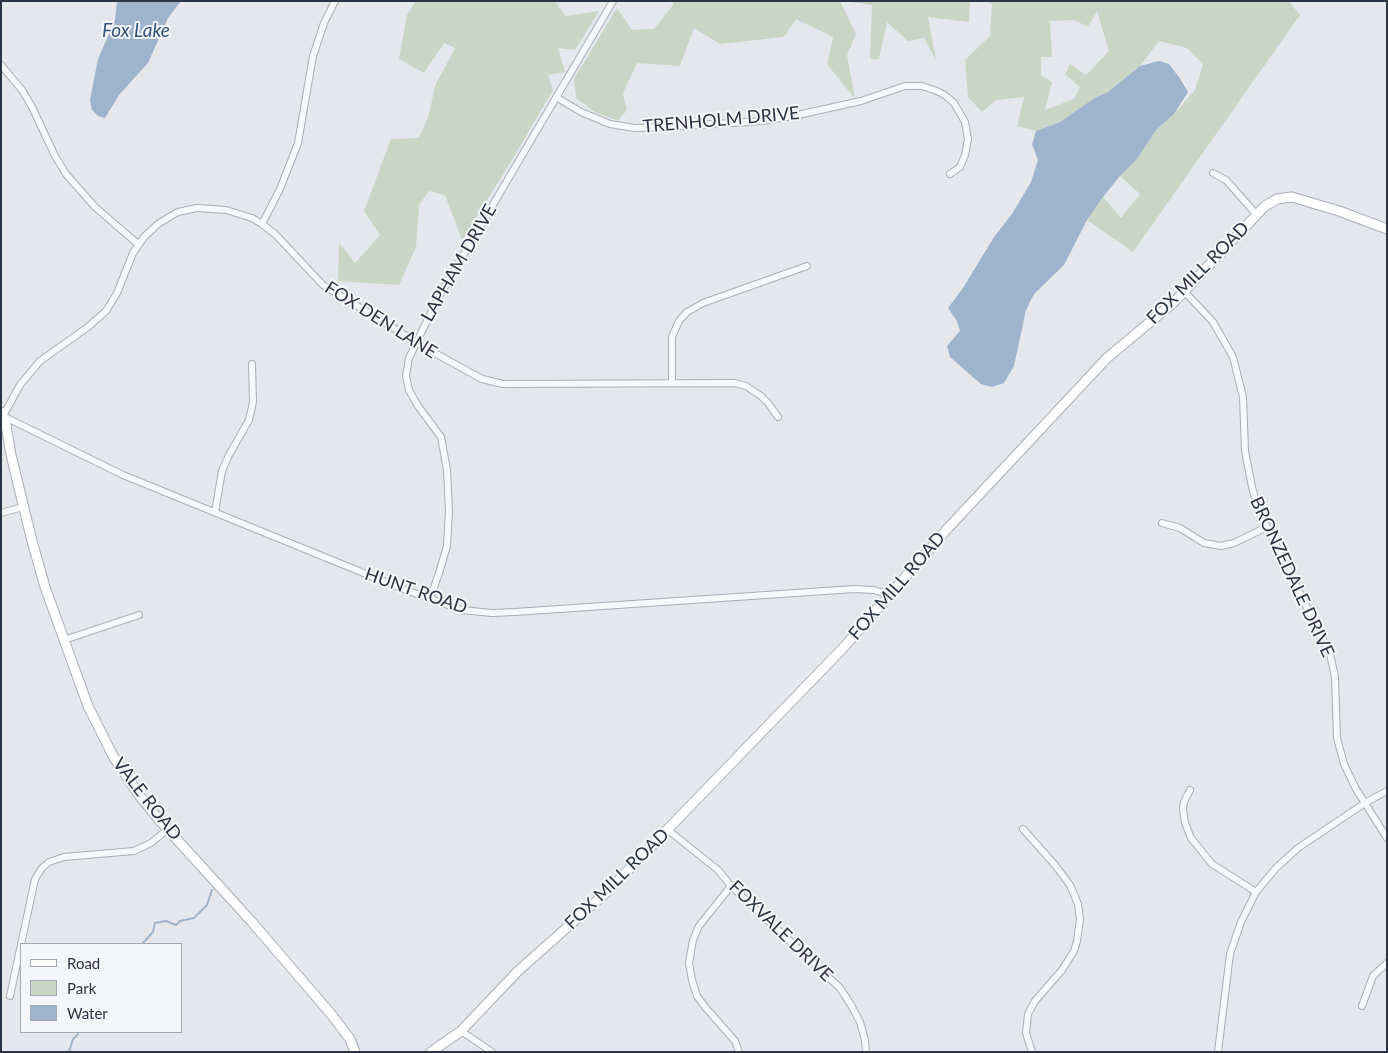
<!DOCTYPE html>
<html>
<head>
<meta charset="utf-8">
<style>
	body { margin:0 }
	#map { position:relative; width:1388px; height:1053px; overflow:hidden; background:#e4e7ec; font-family:Lato,sans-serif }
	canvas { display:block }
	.frame { position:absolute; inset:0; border:2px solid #2b3445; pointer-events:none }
	.legend { position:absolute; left:20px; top:943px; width:162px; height:90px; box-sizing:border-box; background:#f4f6f9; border:1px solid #a4a8b1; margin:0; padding:6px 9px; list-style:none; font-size:15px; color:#2b3445 }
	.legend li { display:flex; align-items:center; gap:10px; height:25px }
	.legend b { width:25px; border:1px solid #a4a8b1 }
</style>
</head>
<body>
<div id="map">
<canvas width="1388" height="1053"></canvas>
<div class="frame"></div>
<ul class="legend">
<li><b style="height:6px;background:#fff"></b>Road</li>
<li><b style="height:14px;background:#c9d6c5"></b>Park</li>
<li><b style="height:14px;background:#9fb4cc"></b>Water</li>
</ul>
</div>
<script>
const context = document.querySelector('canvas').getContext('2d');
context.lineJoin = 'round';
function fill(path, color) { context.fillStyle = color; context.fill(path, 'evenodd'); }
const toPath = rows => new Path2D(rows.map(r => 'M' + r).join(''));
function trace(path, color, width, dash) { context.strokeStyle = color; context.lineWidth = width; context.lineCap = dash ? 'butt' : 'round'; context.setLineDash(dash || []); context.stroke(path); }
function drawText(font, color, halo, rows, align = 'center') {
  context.font = font + ' Lato,sans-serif'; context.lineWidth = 4; context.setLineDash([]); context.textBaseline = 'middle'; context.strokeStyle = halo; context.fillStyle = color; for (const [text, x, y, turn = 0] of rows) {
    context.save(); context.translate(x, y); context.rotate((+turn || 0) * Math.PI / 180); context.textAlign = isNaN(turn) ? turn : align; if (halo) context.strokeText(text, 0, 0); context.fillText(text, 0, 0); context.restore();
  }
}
const green = toPath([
	[416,1,555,1,565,16,599,11,575,50,558,48,565,72,548,75,553,90,512,160,462,240,445,195,429,191,419,205,416,247,399,285,338,281,339,243,355,263,380,235,364,211,391,139,419,138,429,115,435,86,455,48,444,43,424,73,399,59,407,15],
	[673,1,840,1,856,34,847,55,855,99,827,64,833,37,796,19,784,37,720,44,694,28,680,66,637,63,623,93,627,110,618,121,595,112,576,98,574,79,617,8,632,30,654,29,673,5],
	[843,1,970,1,969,22,928,17,936,60,924,38,908,41,887,22,879,59,870,59,872,5],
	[984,1,1289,1,1300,15,1133,252,1087,220,1103,197,1121,218,1140,194,1120,176,1137,159,1156,130,1174,114,1195,90,1203,64,1187,48,1159,41,1140,66,1108,92,1096,97,1060,122,1036,131,1017,126,1024,97,996,100,982,112,968,97,965,60,990,36,992,4],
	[1097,11,1109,51,1086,75,1070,64,1065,74,1080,87,1074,99,1045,110,1052,82,1041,75,1041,57,1052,57,1050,21,1074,20,1088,27]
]);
const water = toPath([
	[117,1,181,1,168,18,148,63,119,95,105,118,98,116,92,110,90,100,98,59,115,20],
	[1159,61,1169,64,1181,80,1188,92,1174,114,1156,130,1137,159,1120,176,1103,197,1087,220,1064,265,1034,294,1026,310,1014,366,1004,383,992,387,981,384,950,357,947,346,960,331,957,321,948,308,963,288,994,237,1012,214,1031,182,1038,160,1032,144,1036,131,1060,122,1096,97,1108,92,1140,66]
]);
const stream = toPath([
	[142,944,153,932,155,923,166,921,176,925,180,921,194,918,207,905,212,890],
	[69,1052,73,1039,78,1034,78,1032]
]);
const street = toPath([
	[1,65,22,90,32,107,55,156,66,174,95,207,138,244],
	[556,97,581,112,610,124,635,128,686,126,762,121,793,116,861,101,905,86,922,86,937,91,946,96,954,103,965,122,968,139,965,155,960,167,950,174],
	[1213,173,1226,180,1256,214],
	[262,224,280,189,298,143,313,56,324,23,335,1],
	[1184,291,1213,322,1233,357,1243,397,1245,451,1252,487,1258,509,1267,527,1330,654,1335,677,1337,738,1344,764,1356,789,1387,838],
	[672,383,672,337,679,321,687,312,703,303,807,266],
	[778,417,768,403,761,396,746,386,735,383,503,384,482,379,431,351,323,285,275,234,262,224,252,218,226,210,197,208,178,212,171,216,158,224,144,237,133,253,117,293,106,311,88,327,40,361,20,385,3,416,123,475,403,589,462,610,492,613,515,612,854,589,874,590,890,595],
	[215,512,222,471,229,455,249,420,252,407,253,402,252,364],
	[1,513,23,507],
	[1162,523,1180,528,1204,543,1221,546,1234,543,1267,527],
	[430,599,439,573,447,546,449,511,447,470,441,437,418,406,409,390,406,376,409,358,438,298,613,1],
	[64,640,139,615],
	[1190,790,1184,802,1183,809,1185,823,1191,838,1212,864,1256,892],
	[1023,829,1055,865,1070,885,1078,904,1080,919,1077,941,1074,951,1062,970,1035,1001,1028,1014,1026,1033,1032,1052],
	[668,830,718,870,731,886,840,988,851,1005,860,1022,865,1040,866,1052],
	[731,886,699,926,693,940,689,963,692,980,697,996,706,1008,735,1041,739,1052],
	[10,996,35,879,42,868,49,862,64,857,134,851,151,843,168,829],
	[1362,1006,1373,976,1387,963],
	[461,1031,492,1052],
	[1218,1052,1230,954,1241,922,1256,892,1276,868,1298,848,1365,803,1387,791]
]);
const secondary = toPath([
	[1,412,6,425,11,455,32,541,45,587,88,706,113,756,139,795,161,822,251,921,331,1014,350,1039,355,1052],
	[431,1052,461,1031,518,971,607,892,844,647,949,527,1107,358,1173,303,1265,206,1277,199,1292,197,1339,211,1387,229]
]);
const streetNames = [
	["TRENHOLM DRIVE",721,120,-5],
	["LAPHAM DRIVE",459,263,-60],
	["FOX MILL ROAD",1198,273,-45],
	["FOX DEN LANE",381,320,32],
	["BRONZEDALE DRIVE",1292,577,65],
	["FOX MILL ROAD",897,586,-49],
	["HUNT ROAD",416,591,19],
	["VALE ROAD",147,799,52],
	["FOX MILL ROAD",617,879,-44],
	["FOXVALE DRIVE",781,931,44]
];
const waterNames = [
	["Fox Lake",136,31]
];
fill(green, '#c9d6c5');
fill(water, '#9fb4cc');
trace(stream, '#9fb4cc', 2);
trace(street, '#a9aeb7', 8);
trace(secondary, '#a9aeb7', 11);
trace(street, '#f7f8fa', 6);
trace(secondary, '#fff', 9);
drawText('18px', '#2b3445', '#f4f6f9', streetNames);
drawText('italic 19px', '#34527a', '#f4f6f9', waterNames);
</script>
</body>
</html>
